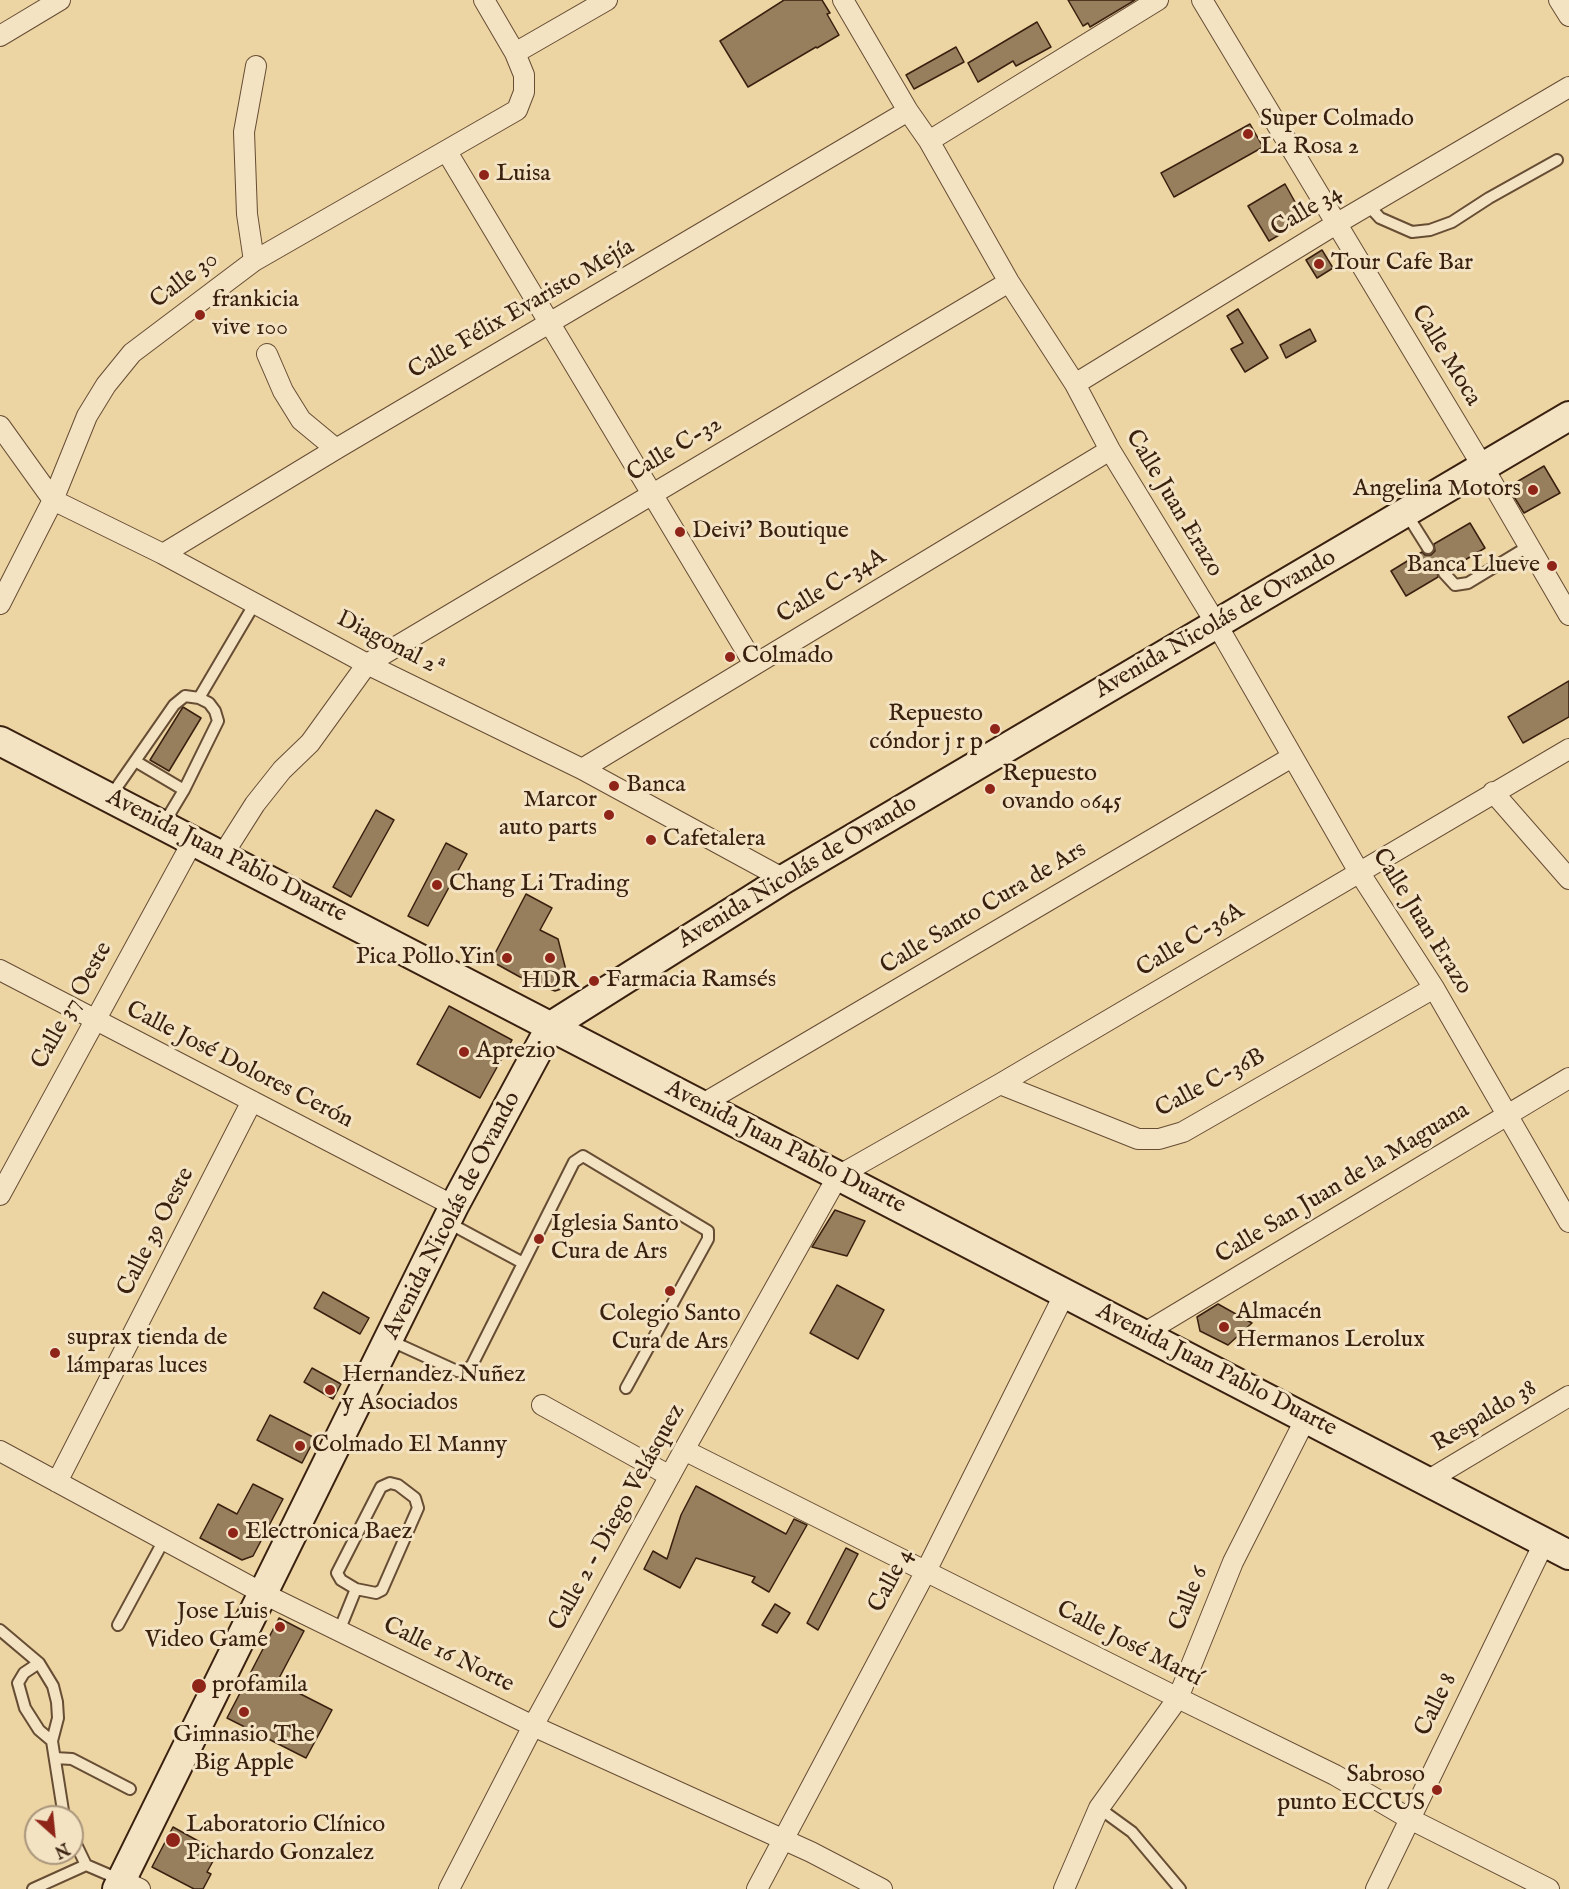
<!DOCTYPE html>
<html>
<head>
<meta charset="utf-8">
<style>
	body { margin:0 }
	#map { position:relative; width:1569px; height:1889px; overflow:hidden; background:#edd4a3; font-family:"IM FELL English",serif }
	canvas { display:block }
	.north { position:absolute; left:24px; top:1805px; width:60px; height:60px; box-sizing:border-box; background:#f3e3c3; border:2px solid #a9957b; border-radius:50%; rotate:153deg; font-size:16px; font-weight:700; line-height:24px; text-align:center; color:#39200f }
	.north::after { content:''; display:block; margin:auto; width:21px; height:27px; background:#8f2418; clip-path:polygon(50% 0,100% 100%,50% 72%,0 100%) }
</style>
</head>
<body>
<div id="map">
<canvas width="1569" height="1889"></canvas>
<div class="north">N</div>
</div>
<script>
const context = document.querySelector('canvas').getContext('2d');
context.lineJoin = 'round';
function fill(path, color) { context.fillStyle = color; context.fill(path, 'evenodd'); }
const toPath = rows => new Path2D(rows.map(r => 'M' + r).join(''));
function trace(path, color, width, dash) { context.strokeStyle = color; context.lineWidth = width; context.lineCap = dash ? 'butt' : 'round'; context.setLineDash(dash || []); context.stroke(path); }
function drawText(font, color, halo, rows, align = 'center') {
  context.font = font + ' "IM FELL English",serif'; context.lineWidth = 6; context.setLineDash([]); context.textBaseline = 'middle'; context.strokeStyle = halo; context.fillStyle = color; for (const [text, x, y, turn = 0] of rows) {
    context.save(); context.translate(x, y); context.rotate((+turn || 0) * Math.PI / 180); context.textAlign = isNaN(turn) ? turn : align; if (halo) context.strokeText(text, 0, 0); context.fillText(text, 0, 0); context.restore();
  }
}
const building = toPath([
	[784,0,822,0,830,13,827,14,839,35,817,48,816,47,748,87,720,41,784,0],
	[1068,0,1135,0,1090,27,1088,23,1083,26,1068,0],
	[1037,22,1051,47,1016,66,1013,61,978,82,968,63,1037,22],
	[956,47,964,62,914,89,906,75,956,47],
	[1250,124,1263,147,1174,197,1161,173,1250,124],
	[1285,184,1300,211,1296,225,1269,241,1248,206,1285,184],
	[1322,250,1333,268,1317,278,1306,260,1322,250],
	[1238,309,1268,358,1245,372,1231,349,1243,343,1227,316,1238,309],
	[1310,329,1316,341,1286,358,1280,345,1310,329],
	[1544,466,1560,493,1524,513,1508,487,1544,466],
	[1470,523,1485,548,1450,569,1446,566,1439,567,1437,571,1438,577,1406,596,1391,571,1422,552,1425,555,1431,555,1435,551,1434,544,1470,523],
	[1569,681,1569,717,1523,743,1508,717,1569,681],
	[183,707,201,718,169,771,150,760,183,707],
	[376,810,394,820,351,897,333,887,376,810],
	[446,843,467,854,428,926,408,916,446,843],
	[526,894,552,908,540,930,558,939,570,986,555,991,520,977,491,961,526,894],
	[449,1006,512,1040,480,1098,417,1064,449,1006],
	[835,1210,865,1221,847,1256,812,1247,835,1210],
	[837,1285,884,1310,858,1359,810,1333,837,1285],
	[323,1292,369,1318,360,1334,314,1308,323,1292],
	[1218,1304,1252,1323,1228,1345,1200,1331,1197,1317,1218,1304],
	[312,1368,341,1384,333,1399,304,1382,312,1368],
	[270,1415,315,1438,302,1463,257,1440,270,1415],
	[253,1484,283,1499,253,1556,242,1560,200,1538,218,1504,237,1514,253,1484],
	[696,1486,786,1534,794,1519,807,1525,769,1592,752,1582,755,1577,696,1558,680,1588,644,1569,653,1551,667,1559,681,1515,696,1486],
	[846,1548,858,1554,818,1630,807,1623,846,1548],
	[775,1604,790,1613,777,1633,762,1625,775,1604],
	[279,1618,304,1631,277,1682,332,1710,306,1758,227,1718,279,1618],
	[173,1827,218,1852,207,1872,211,1874,203,1889,194,1889,152,1867,173,1827]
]);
const service = toPath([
	[1368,205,1380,218,1412,232,1430,230,1452,222,1489,198,1557,160],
	[1406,513,1428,548],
	[1444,573,1455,585,1468,583,1529,546],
	[199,698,255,603],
	[135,761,184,790],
	[110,797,174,705,185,696,199,698,209,703,215,711,218,721,184,790,163,825],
	[447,1222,523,1263],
	[389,1340,457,1371,464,1372,472,1365,574,1162,583,1156,708,1231,708,1239,626,1388],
	[118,1625,164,1540],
	[0,1630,39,1663,53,1686,57,1702,58,1718,52,1741,64,1817],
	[339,1631,356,1589,376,1593,382,1590,418,1508,415,1498,398,1485,390,1483,381,1487,337,1573,341,1580,356,1589],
	[39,1663,24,1673,18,1683,25,1708,39,1730,52,1741],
	[55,1758,72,1759,130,1789],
	[1099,1808,1132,1832,1180,1889],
	[72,1836,86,1865,121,1880],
	[33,1889,86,1865]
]);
const minor = toPath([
	[843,0,908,111,929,141,1009,282,1075,384,1110,450,1217,625,1359,872,1434,988,1569,1222],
	[1202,0,1483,467,1569,615],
	[1559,0,1569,16],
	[0,36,60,0],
	[515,53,607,0],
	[929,141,1158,0],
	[447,152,754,664],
	[254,261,247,214,244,132,256,66],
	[267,354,283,391,301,420,336,449],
	[1075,384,1336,224,1569,87],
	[0,426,53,500,163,554,367,664,582,769,784,879],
	[163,554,336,449,908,111],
	[0,604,53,500,87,416,106,385,132,353,254,261,517,110,524,92,524,75,515,53,484,0],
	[582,769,1110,450],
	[1493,792,1569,879],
	[222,856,255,804,282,770,310,743,367,664,1009,282],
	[0,970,454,1206],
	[1000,1084,1138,1139,1159,1139,1183,1132,1434,988],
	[701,1105,1292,757],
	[0,1195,193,841],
	[1143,1334,1569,1078],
	[542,1405,670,1476],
	[684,1450,1178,1698,1335,1775,1410,1819,1549,1889],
	[0,1451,264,1594,533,1726,811,1852,882,1889],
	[1427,1481,1569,1396],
	[57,1482,252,1101],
	[121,1880,140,1889],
	[449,1889,533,1726,684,1450,838,1176,1000,1084,1569,749],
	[757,1889,926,1571,1065,1293],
	[1064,1889,1099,1808,1178,1698,1233,1562,1306,1418],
	[1376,1889,1544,1543]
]);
const secondary = toPath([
	[0,741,1569,1555],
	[117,1889,454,1206,551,1026,784,879,1569,416]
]);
const markers = [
	[1248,134,6,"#8f2418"],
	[484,175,6,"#8f2418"],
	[1319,264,6,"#8f2418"],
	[200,315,6,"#8f2418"],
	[1533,490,6,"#8f2418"],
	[680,532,6,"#8f2418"],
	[1552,566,6,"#8f2418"],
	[730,657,6,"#8f2418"],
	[995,729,6,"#8f2418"],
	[614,786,6,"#8f2418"],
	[990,789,6,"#8f2418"],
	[609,815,6,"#8f2418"],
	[651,840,6,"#8f2418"],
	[437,885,6,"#8f2418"],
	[507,958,6,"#8f2418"],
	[550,958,6,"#8f2418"],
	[594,981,6,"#8f2418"],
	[464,1052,6,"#8f2418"],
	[539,1239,6,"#8f2418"],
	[670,1291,6,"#8f2418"],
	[1224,1327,6,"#8f2418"],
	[55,1353,6,"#8f2418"],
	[330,1390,6,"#8f2418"],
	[300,1446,6,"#8f2418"],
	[233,1533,6,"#8f2418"],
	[280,1627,6,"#8f2418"],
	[199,1686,8,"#8f2418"],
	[244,1712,6,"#8f2418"],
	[1437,1790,6,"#8f2418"],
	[173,1840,8,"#8f2418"]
];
const poiNames = [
	["Super Colmado",1260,120],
	["La Rosa 2",1260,148],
	["Luisa",496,175],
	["Tour Cafe Bar",1331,264],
	["frankicia",212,301],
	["vive 100",212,329],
	["Angelina Motors",1521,490,"right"],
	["Deivi’ Boutique",692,532],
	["Banca Llueve",1540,566,"right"],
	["Colmado",742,657],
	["Repuesto",983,715,"right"],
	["cóndor j r p",983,743,"right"],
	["Repuesto",1002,775],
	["ovando 0645",1002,803],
	["Banca",626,786],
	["Marcor",597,801,"right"],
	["auto parts",597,829,"right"],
	["Cafetalera",663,840],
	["Chang Li Trading",449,885],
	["Pica Pollo Yin",495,958,"right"],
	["Farmacia Ramsés",606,981],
	["HDR",550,982,"center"],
	["Aprezio",476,1052],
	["Iglesia Santo",551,1225],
	["Cura de Ars",551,1253],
	["Almacén",1236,1313],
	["Hermanos Lerolux",1236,1341],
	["Colegio Santo",670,1315,"center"],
	["Cura de Ars",670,1343,"center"],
	["suprax tienda de",67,1339],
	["lámparas luces",67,1367],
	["Hernandez Nuñez",342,1376],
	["y Asociados",342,1404],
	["Colmado El Manny",312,1446],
	["Electronica Baez",245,1533],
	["Jose Luis",268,1613,"right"],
	["Video Game",268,1641,"right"],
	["profamila",212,1686],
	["Gimnasio The",244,1736,"center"],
	["Big Apple",244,1764,"center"],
	["Sabroso",1425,1776,"right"],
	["punto ECCUS",1425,1804,"right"],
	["Laboratorio Clínico",186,1826],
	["Pichardo Gonzalez",186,1854]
];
const streetNames = [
	["Calle 34",1307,212,-31],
	["Calle 30",185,281,-37],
	["Calle Félix Evaristo Mejía",522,310,-30],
	["Calle Moca",1445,356,59],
	["Calle C-32",675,450,-31],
	["Calle Juan Erazo",1173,504,59],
	["Calle C-34A",832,587,-31],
	["Avenida Nicolás de Ovando",1216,625,-30],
	["Diagonal 2ª",390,645,27],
	["Avenida Juan Pablo Duarte",226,857,27],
	["Avenida Nicolás de Ovando",798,873,-31],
	["Calle Santo Cura de Ars",984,909,-31],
	["Calle Juan Erazo",1421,922,58],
	["Calle C-36A",1191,941,-31],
	["Calle 37 Oeste",73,1006,-61],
	["Calle José Dolores Cerón",239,1066,27],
	["Calle C-36B",1211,1084,-28],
	["Avenida Juan Pablo Duarte",785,1148,27],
	["Calle San Juan de la Maguana",1343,1184,-31],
	["Avenida Nicolás de Ovando",453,1216,-63],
	["Calle 39 Oeste",157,1232,-63],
	["Avenida Juan Pablo Duarte",1216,1371,27],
	["Respaldo 38",1485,1417,-31],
	["Calle 2 - Diego Velásquez",618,1518,-61],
	["Calle 4",892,1581,-62],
	["Calle 6",1190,1599,-68],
	["Calle José Martí",1129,1645,27],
	["Calle 16 Norte",448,1656,26],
	["Calle 8",1437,1705,-64]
];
fill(building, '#977e5c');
trace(building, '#39200f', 1.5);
trace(service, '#664d34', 14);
trace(minor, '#664d34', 22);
trace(secondary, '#39200f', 32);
trace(service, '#f3e3c3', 10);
trace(minor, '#f3e3c3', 20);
trace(secondary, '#f3e3c3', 28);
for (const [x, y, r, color] of markers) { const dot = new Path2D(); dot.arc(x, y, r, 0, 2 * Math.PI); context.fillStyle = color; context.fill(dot); trace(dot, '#f3e3c3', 2); }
drawText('24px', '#39200f', '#f3e3c3', poiNames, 'left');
drawText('24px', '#39200f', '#f3e3c3', streetNames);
</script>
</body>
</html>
